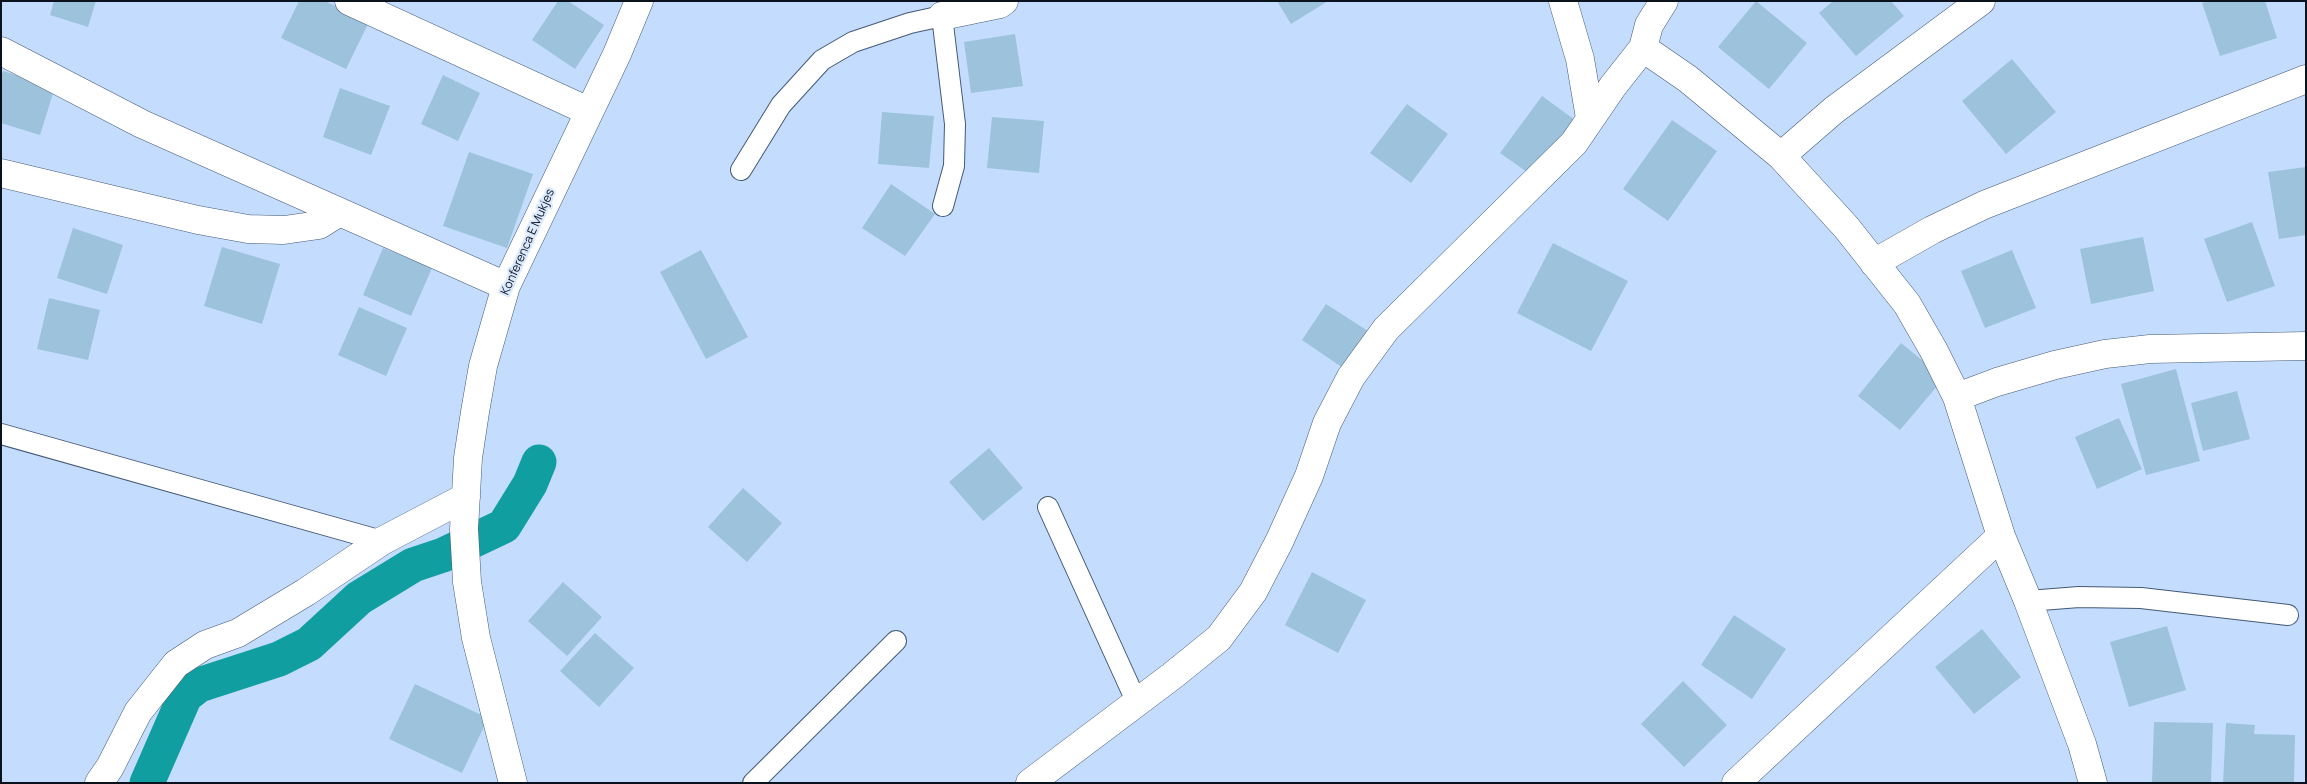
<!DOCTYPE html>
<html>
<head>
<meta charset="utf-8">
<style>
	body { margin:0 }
	#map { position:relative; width:2307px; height:784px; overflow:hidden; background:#c4ddff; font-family:Manrope,sans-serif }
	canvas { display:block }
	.frame { position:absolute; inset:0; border:2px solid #09121d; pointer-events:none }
</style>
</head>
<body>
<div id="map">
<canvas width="2307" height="784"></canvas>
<div class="frame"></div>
</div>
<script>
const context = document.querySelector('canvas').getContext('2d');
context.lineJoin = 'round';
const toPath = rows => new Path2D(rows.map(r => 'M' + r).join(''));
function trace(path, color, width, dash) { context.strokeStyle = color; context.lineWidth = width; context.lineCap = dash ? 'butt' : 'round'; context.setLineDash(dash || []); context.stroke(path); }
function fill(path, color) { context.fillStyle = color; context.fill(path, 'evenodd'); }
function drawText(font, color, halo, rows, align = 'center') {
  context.font = font + ' Manrope,sans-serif'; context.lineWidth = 4.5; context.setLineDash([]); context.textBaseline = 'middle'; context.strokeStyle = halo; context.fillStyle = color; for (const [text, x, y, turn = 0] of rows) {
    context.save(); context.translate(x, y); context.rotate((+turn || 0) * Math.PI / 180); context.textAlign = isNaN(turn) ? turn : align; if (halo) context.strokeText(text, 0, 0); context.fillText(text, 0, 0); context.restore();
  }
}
const canal = toPath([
	[147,783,185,696,199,685,279,659,309,644,359,598,413,565,443,555,504,526,530,484,539,462]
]);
const building = toPath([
	[54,1,96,1,88,27,50,15],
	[299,1,325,1,369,22,346,69,281,38],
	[558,1,568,1,604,25,575,69,532,40],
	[1277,1,1328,1,1291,24],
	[1756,1,1807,43,1769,89,1718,47],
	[1833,1,1891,1,1904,16,1856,56,1819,13],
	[2208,1,2265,1,2277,38,2220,56,2202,3],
	[1015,34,1023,86,971,93,964,42],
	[2012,59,2056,112,2006,154,1962,101],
	[3,71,55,87,40,135,1,123,1,78],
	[443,75,480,93,458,141,421,124],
	[340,88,390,106,371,155,323,137],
	[1542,96,1575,120,1534,177,1500,153],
	[1407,104,1448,134,1411,183,1370,153],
	[882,112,934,116,929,168,878,164],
	[992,117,1044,121,1039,173,987,168],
	[1672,120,1717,151,1668,221,1623,189],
	[469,152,533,174,507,248,443,226],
	[2306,167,2306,235,2279,239,2268,172],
	[891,184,935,214,905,256,862,228],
	[2252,222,2275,286,2227,302,2204,239],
	[73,228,123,245,107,294,57,278],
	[2143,237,2154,291,2091,304,2080,249],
	[1553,243,1628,281,1591,351,1517,313],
	[222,247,280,264,262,324,204,306],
	[383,248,432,268,411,316,363,295],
	[701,250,748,337,706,359,660,272],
	[2012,250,2036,308,1985,328,1961,271],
	[49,298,100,310,88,360,37,349],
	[1326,304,1368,331,1343,368,1302,340],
	[359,307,407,328,386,376,338,355],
	[1901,343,1944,378,1900,430,1858,396],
	[2176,369,2200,461,2146,475,2121,384],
	[2237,391,2250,439,2203,451,2191,403],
	[2119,418,2142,469,2097,489,2075,437],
	[989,448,1023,488,983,521,949,482],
	[743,488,782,523,747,562,708,527],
	[1312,572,1366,600,1338,653,1285,625],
	[563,582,602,617,567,656,528,621],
	[1734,615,1786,649,1752,699,1701,665],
	[2167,626,2186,690,2129,707,2110,642],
	[1982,629,2021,677,1974,714,1935,667],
	[595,633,634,668,599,707,560,671],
	[1683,681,1727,725,1684,767,1641,724],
	[415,684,488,718,462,773,389,739],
	[2154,722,2213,723,2211,783,2152,783],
	[2226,723,2255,725,2254,734,2295,735,2294,783,2223,783]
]);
const lane = toPath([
	[741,170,781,105,822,60,853,42,910,23,942,16,955,124,954,166,943,206],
	[1,434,382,541],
	[1048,507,1137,703],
	[2028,601,2079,597,2141,598,2288,615],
	[753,783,896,641]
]);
const street = toPath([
	[349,1,588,111],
	[1563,1,1580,59,1590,118],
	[942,16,1000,4,1004,1],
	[1643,48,1688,79,1781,156,1846,227,1907,304,1934,351,1957,397,2001,536,2028,601,2082,744,2093,783],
	[1,51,142,124,506,286],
	[1781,156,1834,110,1981,1],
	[1,173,198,220,248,229,284,230,319,225,338,213],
	[1874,263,1932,230,1984,205,2306,79],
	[1957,397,1997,382,2055,365,2105,354,2150,349,2306,346],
	[99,783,110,767,138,712,176,664,205,645,238,633,306,592,382,541,466,497],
	[513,783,476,638,467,582,464,529,468,458,475,412,483,366,506,286,617,54,639,1],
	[1030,783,1172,676,1219,638,1253,592,1279,542,1309,476,1327,423,1351,377,1386,329,1574,143,1613,86,1643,48,1649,25,1664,1],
	[1736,783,2001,536]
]);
const streetNames = [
	["Konferenca E Mukjes",528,242,-66]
];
trace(canal, '#119ea0', 35);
fill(building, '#9cc3db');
trace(lane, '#445976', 22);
trace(street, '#445976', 29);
trace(lane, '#fff', 20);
trace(street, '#fff', 28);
drawText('12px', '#09121d', '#dae9fe', streetNames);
</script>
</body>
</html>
